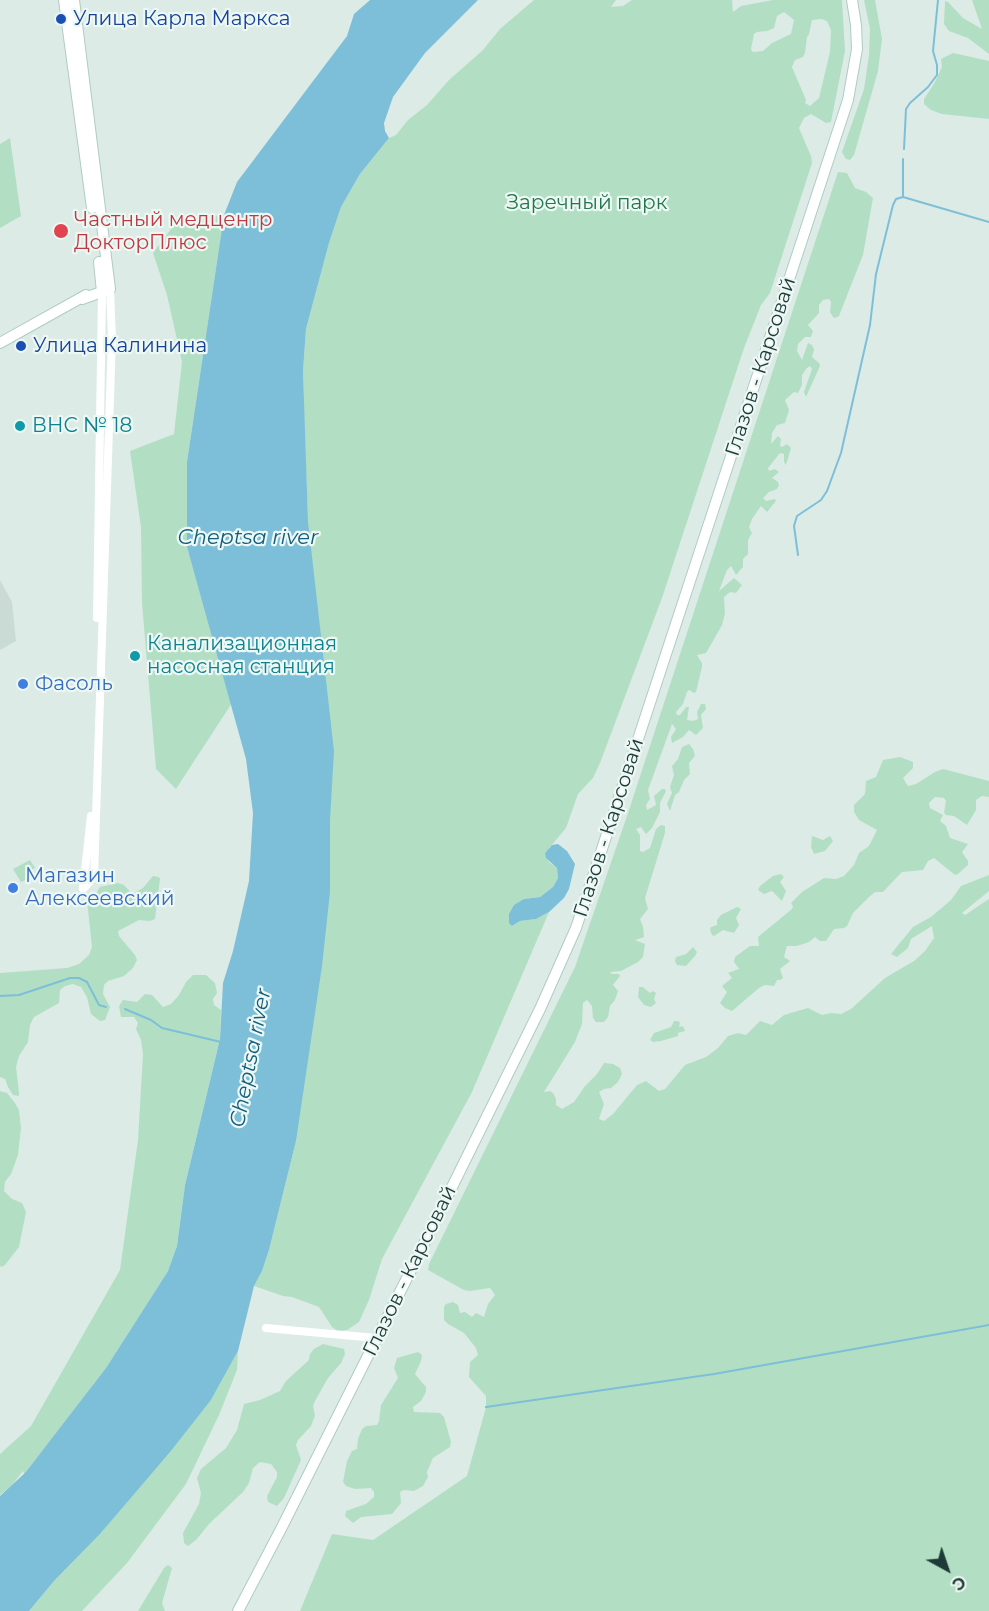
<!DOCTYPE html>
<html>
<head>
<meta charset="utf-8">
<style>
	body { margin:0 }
	#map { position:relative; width:989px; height:1611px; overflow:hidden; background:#dcebe6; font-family:Montserrat,sans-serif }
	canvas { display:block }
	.north { position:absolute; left:917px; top:1539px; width:60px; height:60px; -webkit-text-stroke:4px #edf7f3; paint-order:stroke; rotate:140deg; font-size:16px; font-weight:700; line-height:24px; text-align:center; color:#1d3b37 }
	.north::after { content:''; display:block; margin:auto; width:21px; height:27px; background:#1d3b37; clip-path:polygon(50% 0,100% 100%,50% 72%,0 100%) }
</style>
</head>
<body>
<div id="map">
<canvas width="989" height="1611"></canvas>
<div class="north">С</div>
</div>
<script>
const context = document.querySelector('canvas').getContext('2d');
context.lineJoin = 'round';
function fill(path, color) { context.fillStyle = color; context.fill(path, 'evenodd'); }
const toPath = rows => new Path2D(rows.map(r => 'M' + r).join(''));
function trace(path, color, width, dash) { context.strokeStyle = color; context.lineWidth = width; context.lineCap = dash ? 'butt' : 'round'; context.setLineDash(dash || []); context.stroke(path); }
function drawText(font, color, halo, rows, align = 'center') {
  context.font = font + ' Montserrat,sans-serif'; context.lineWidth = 4.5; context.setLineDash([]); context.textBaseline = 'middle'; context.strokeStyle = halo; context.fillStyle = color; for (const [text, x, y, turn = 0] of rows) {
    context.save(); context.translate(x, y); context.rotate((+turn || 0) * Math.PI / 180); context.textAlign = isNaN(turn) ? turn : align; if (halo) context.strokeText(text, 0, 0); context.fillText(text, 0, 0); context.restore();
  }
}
const built = toPath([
	[0,580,12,602,16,641,0,650]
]);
const green = toPath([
	[534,0,616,0,611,7,623,6,632,0,732,0,733,12,741,6,773,0,842,0,845,51,831,122,826,123,811,114,804,118,799,128,811,156,812,163,770,293,761,305,744,348,662,598,600,763,593,778,578,794,566,828,545,853,549,862,557,868,558,878,553,887,540,897,524,899,512,926,520,921,536,919,549,912,472,1092,382,1259,369,1300,359,1322,347,1330,338,1331,332,1327,319,1307,292,1297,283,1296,254,1286,262,1271,269,1250,296,1141,312,564,308,521,304,419,303,371,306,329,329,243,341,207,360,174,389,138,396,135,408,120,427,105,449,80,483,50,500,29],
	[784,12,794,20,791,34,772,43,763,51,753,52,751,49,754,34,757,32,767,31,774,28,777,16],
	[821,19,827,21,831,30,830,52,819,98,810,106,805,103,806,100,792,67,795,60,803,57,805,53,807,37,809,34,812,20],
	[864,0,875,0,882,39,878,71,854,155,850,160,846,159,842,152,864,89,869,55,870,29],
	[972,0,989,0,989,54,968,38,949,31,944,24,945,1,948,2,963,18,982,29],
	[953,53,989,61,989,119,942,114,931,110,924,104,924,99,934,84,942,67,941,59],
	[10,138,21,216,0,228,0,144],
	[838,172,847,173,855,188,866,192,873,198,863,255,839,316,835,318,833,317,830,312,831,302,829,299,823,300,819,305,819,313,808,325,813,331,811,337,805,337,798,344,797,351,802,360,808,343,812,345,814,349,812,357,819,363,820,366,806,397,804,392,812,369,810,366,807,368,802,375,802,385,798,393,794,392,785,400,789,410,785,423,777,425,772,433,771,444,778,436,781,439,780,446,782,447,787,444,791,448,786,465,784,462,784,454,780,453,768,468,769,471,775,469,779,472,772,478,778,482,779,485,777,489,769,492,763,498,766,501,775,499,776,501,767,512,761,506,752,519,749,527,752,533,748,540,748,554,743,559,743,567,736,575,731,566,727,570,719,591,734,578,742,585,736,593,730,592,724,597,725,614,722,625,706,653,697,655,702,663,702,667,696,692,694,693,689,690,687,692,683,704,676,712,677,715,680,715,686,707,689,707,687,720,693,721,698,719,697,712,701,704,705,704,706,709,701,715,703,728,696,735,689,730,683,737,672,743,671,737,676,729,672,724,648,790,650,799,646,805,647,810,656,805,654,796,662,789,665,789,666,791,660,803,660,812,652,828,646,834,641,827,636,829,640,835,640,851,643,852,650,848,656,829,661,825,665,826,665,833,645,898,648,909,640,919,643,927,644,937,635,940,645,944,643,957,638,962,621,971,610,972,612,974,619,974,620,976,613,985,618,991,615,1000,610,1006,608,1017,604,1022,596,1022,593,1018,592,1006,587,1000,583,1003,582,1024,575,1042,544,1092,550,1091,553,1093,556,1099,556,1105,562,1109,574,1102,585,1086,597,1074,604,1063,613,1064,620,1068,622,1074,618,1082,611,1088,604,1089,599,1092,604,1104,599,1119,604,1121,613,1114,637,1085,646,1081,659,1091,665,1089,685,1065,706,1057,718,1048,728,1036,738,1033,746,1035,760,1021,772,1025,784,1015,808,1008,822,1015,831,1013,841,1014,851,1009,885,978,914,961,925,951,934,938,932,926,911,939,908,948,897,957,891,954,913,927,931,917,951,900,961,886,989,875,989,891,962,913,965,915,989,899,989,1611,300,1611,332,1534,373,1540,467,1476,486,1407,486,1396,469,1377,470,1362,478,1355,476,1348,464,1333,448,1324,444,1320,444,1307,446,1304,453,1302,458,1305,460,1313,465,1312,472,1317,476,1313,484,1317,488,1304,495,1295,490,1288,470,1291,464,1290,428,1270,429,1264,575,967,627,816],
	[224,215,187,462,187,547,232,703,176,789,156,769,142,603,141,527,130,451,174,434,182,362,167,295,153,253,174,225,186,219],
	[689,744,693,749,695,756,689,763,690,774,684,780,679,792,675,795,670,811,667,804,672,793,670,787,674,775,672,766,678,759,682,747],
	[900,757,913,762,913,768,903,778,908,786,916,784,935,772,943,769,989,781,989,797,982,796,976,800,976,810,967,825,954,816,946,815,944,813,946,801,944,798,935,797,929,803,930,808,943,815,940,821,946,826,950,838,968,844,962,852,968,861,968,865,958,874,955,875,934,858,928,861,923,870,902,872,883,892,875,892,869,897,853,913,847,926,844,928,834,929,826,941,820,941,815,937,809,942,797,946,787,946,784,957,790,961,780,969,783,978,780,980,777,980,774,986,765,985,759,988,732,1011,725,1008,720,1003,727,992,722,986,732,978,728,973,739,969,734,962,735,957,750,946,759,946,758,937,792,909,793,906,791,903,802,892,824,878,836,879,844,876,854,865,859,853,869,846,877,830,859,820,854,812,854,805,865,794,866,781,876,777,883,760],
	[812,836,823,840,830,836,833,841,825,851,814,854,811,847],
	[30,860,35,868,30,871,32,877,21,882,13,869],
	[781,874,784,877,780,882,786,891,782,901,772,891,764,894,758,890,760,886,773,876],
	[153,876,159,877,160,879,155,919,150,921,139,920,118,931,119,936,135,955,137,960,133,968,124,976,108,981,104,985,103,994,110,1007,105,1020,100,1021,91,1014,87,997,81,987,73,984,65,986,60,990,59,1003,34,1017,30,1025,28,1042,19,1056,16,1067,19,1093,19,1096,13,1095,8,1087,5,1079,0,1077,0,973,67,968,79,964,89,955,92,947,87,900,93,898,100,887,118,883,124,885,132,894,143,888],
	[737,907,741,909,736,918,739,925,734,933,723,930,714,936,712,935,710,930,711,927,717,925,717,920,721,915],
	[693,947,697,952,695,956,686,966,677,965,675,961,676,957,686,954],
	[193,975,206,975,215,983,217,993,213,999,214,1005,221,1010,220,1039,185,1185,177,1246,168,1271,106,1368,25,1476,23,1471,12,1485,0,1495,0,1454,31,1426,120,1270,138,1140,143,1054,141,1040,136,1029,138,1023,134,1017,121,1017,119,1006,123,1000,137,1002,145,994,152,995,163,1007,171,1004,179,995,186,982],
	[639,987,643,987,650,993,653,991,656,993,654,999,656,1003,651,1007,644,1005,638,997],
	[674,1021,678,1021,680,1023,679,1027,683,1026,685,1031,678,1033,678,1036,661,1041,653,1042,650,1040,654,1033,671,1027],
	[0,1091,7,1093,15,1103,19,1110,21,1128,18,1155,11,1174,5,1182,4,1191,12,1199,22,1203,26,1212,19,1247,5,1265,2,1267,0,1266],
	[323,1344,344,1349,345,1354,341,1363,328,1378,315,1401,313,1406,315,1416,311,1426,298,1440,296,1445,301,1460,284,1498,277,1506,268,1502,267,1496,277,1477,277,1472,271,1464,260,1462,253,1468,249,1483,243,1492,209,1524,196,1540,188,1546,184,1543,183,1533,199,1504,201,1493,197,1478,201,1469,226,1448,237,1430,244,1404,260,1400,280,1391,286,1381,309,1360,310,1354,314,1349],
	[238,1351,237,1370,219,1415,186,1484,127,1563,82,1611,29,1611,54,1581,100,1534,211,1400],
	[418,1352,422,1355,421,1361,415,1374,426,1387,426,1392,421,1401,413,1407,414,1412,440,1413,444,1417,451,1442,450,1447,433,1458,427,1472,428,1477,423,1486,414,1491,404,1490,400,1492,401,1503,392,1514,361,1517,353,1523,345,1516,346,1511,366,1504,374,1497,374,1492,371,1488,355,1489,346,1486,343,1482,347,1461,352,1451,357,1449,358,1439,362,1429,366,1426,377,1425,379,1421,381,1405,398,1378,394,1368,397,1358],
	[168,1565,172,1568,162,1603,165,1611,138,1611,164,1568]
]);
const water = toPath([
	[370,0,478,0,425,53,393,97,384,123,385,131,389,138,360,174,341,207,329,243,306,329,303,371,308,521,334,751,330,820,330,892,322,966,296,1141,269,1250,262,1271,254,1286,238,1351,211,1400,170,1452,100,1534,54,1581,29,1611,0,1611,0,1496,26,1472,106,1368,168,1271,177,1246,185,1185,220,1039,223,983,233,951,249,881,253,813,246,759,187,547,187,462,224,215,237,182,347,36,354,14],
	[558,844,567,851,575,864,569,889,564,898,549,912,536,919,520,921,512,926,509,923,509,914,514,905,524,899,540,897,553,887,558,878,557,868,546,858,545,853,552,845]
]);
const stream = toPath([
	[904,149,906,109,910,103,928,87,937,75,937,65,933,51,938,0],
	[903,159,903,197,989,222],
	[798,555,794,526,797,516,821,500,827,491,841,453,870,325,876,274,893,205,896,199,903,197],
	[0,996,19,995,70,978,79,978,87,982,99,1005,106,1007],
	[125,1009,151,1020,162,1028,221,1042],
	[486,1407,714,1374,989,1325]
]);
const street = toPath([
	[97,618,102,292],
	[83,888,91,816],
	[83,889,94,877,112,338,110,289],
	[266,1328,376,1338]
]);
const secondary = toPath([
	[64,0,92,208],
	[74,0,110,289,82,299],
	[99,262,102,292],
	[0,343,86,295],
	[238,1611,282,1527,408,1276,540,1009,576,928,848,100,857,49,856,25,852,0]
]);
const markers = [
	[61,19,6,"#1a4fb4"],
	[61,231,8,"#e0444e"],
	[21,346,6,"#1a4fb4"],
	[20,426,6,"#0f9aa8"],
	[135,656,6,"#0f9aa8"],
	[23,684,6,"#3f7fe0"],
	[13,888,6,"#3f7fe0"]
];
const transitNames = [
	["Улица Карла Маркса",73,19],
	["Улица Калинина",33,346]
];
const parkNames = [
	["Заречный парк",587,203]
];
const healthNames = [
	["Частный медцентр",74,220],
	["ДокторПлюс",74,243]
];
const streetNames = [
	["Глазов - Карсовай",761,367,-72],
	["Глазов - Карсовай",609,828,-72],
	["Глазов - Карсовай",410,1271,-64]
];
const cultureNames = [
	["ВНС № 18",32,426],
	["Канализационная",147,644],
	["насосная станция",147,667]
];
const shopNames = [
	["Фасоль",35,684],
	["Магазин",25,876],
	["Алексеевский",25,899]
];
const waterNames = [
	["Cheptsa river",248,538],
	["Cheptsa river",251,1058,-79]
];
fill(built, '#cadbd5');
fill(green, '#b2dfc4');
fill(water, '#7dbfd8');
trace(stream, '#7dbfd8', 2);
trace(secondary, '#aeccc4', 12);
trace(street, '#fff', 8);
trace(secondary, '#fff', 10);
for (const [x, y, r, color] of markers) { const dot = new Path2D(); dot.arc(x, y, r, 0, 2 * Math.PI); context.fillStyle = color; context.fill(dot); trace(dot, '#edf7f3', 2); }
drawText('20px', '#164399', '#edf7f3', transitNames, 'left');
drawText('20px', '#22774d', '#edf7f3', parkNames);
drawText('20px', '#be3a42', '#edf7f3', healthNames, 'left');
drawText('20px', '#1d3b37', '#edf7f3', streetNames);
drawText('20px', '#0d838f', '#edf7f3', cultureNames, 'left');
drawText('20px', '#366cbe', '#edf7f3', shopNames, 'left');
drawText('italic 21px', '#115e7d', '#edf7f3', waterNames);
</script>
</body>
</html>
